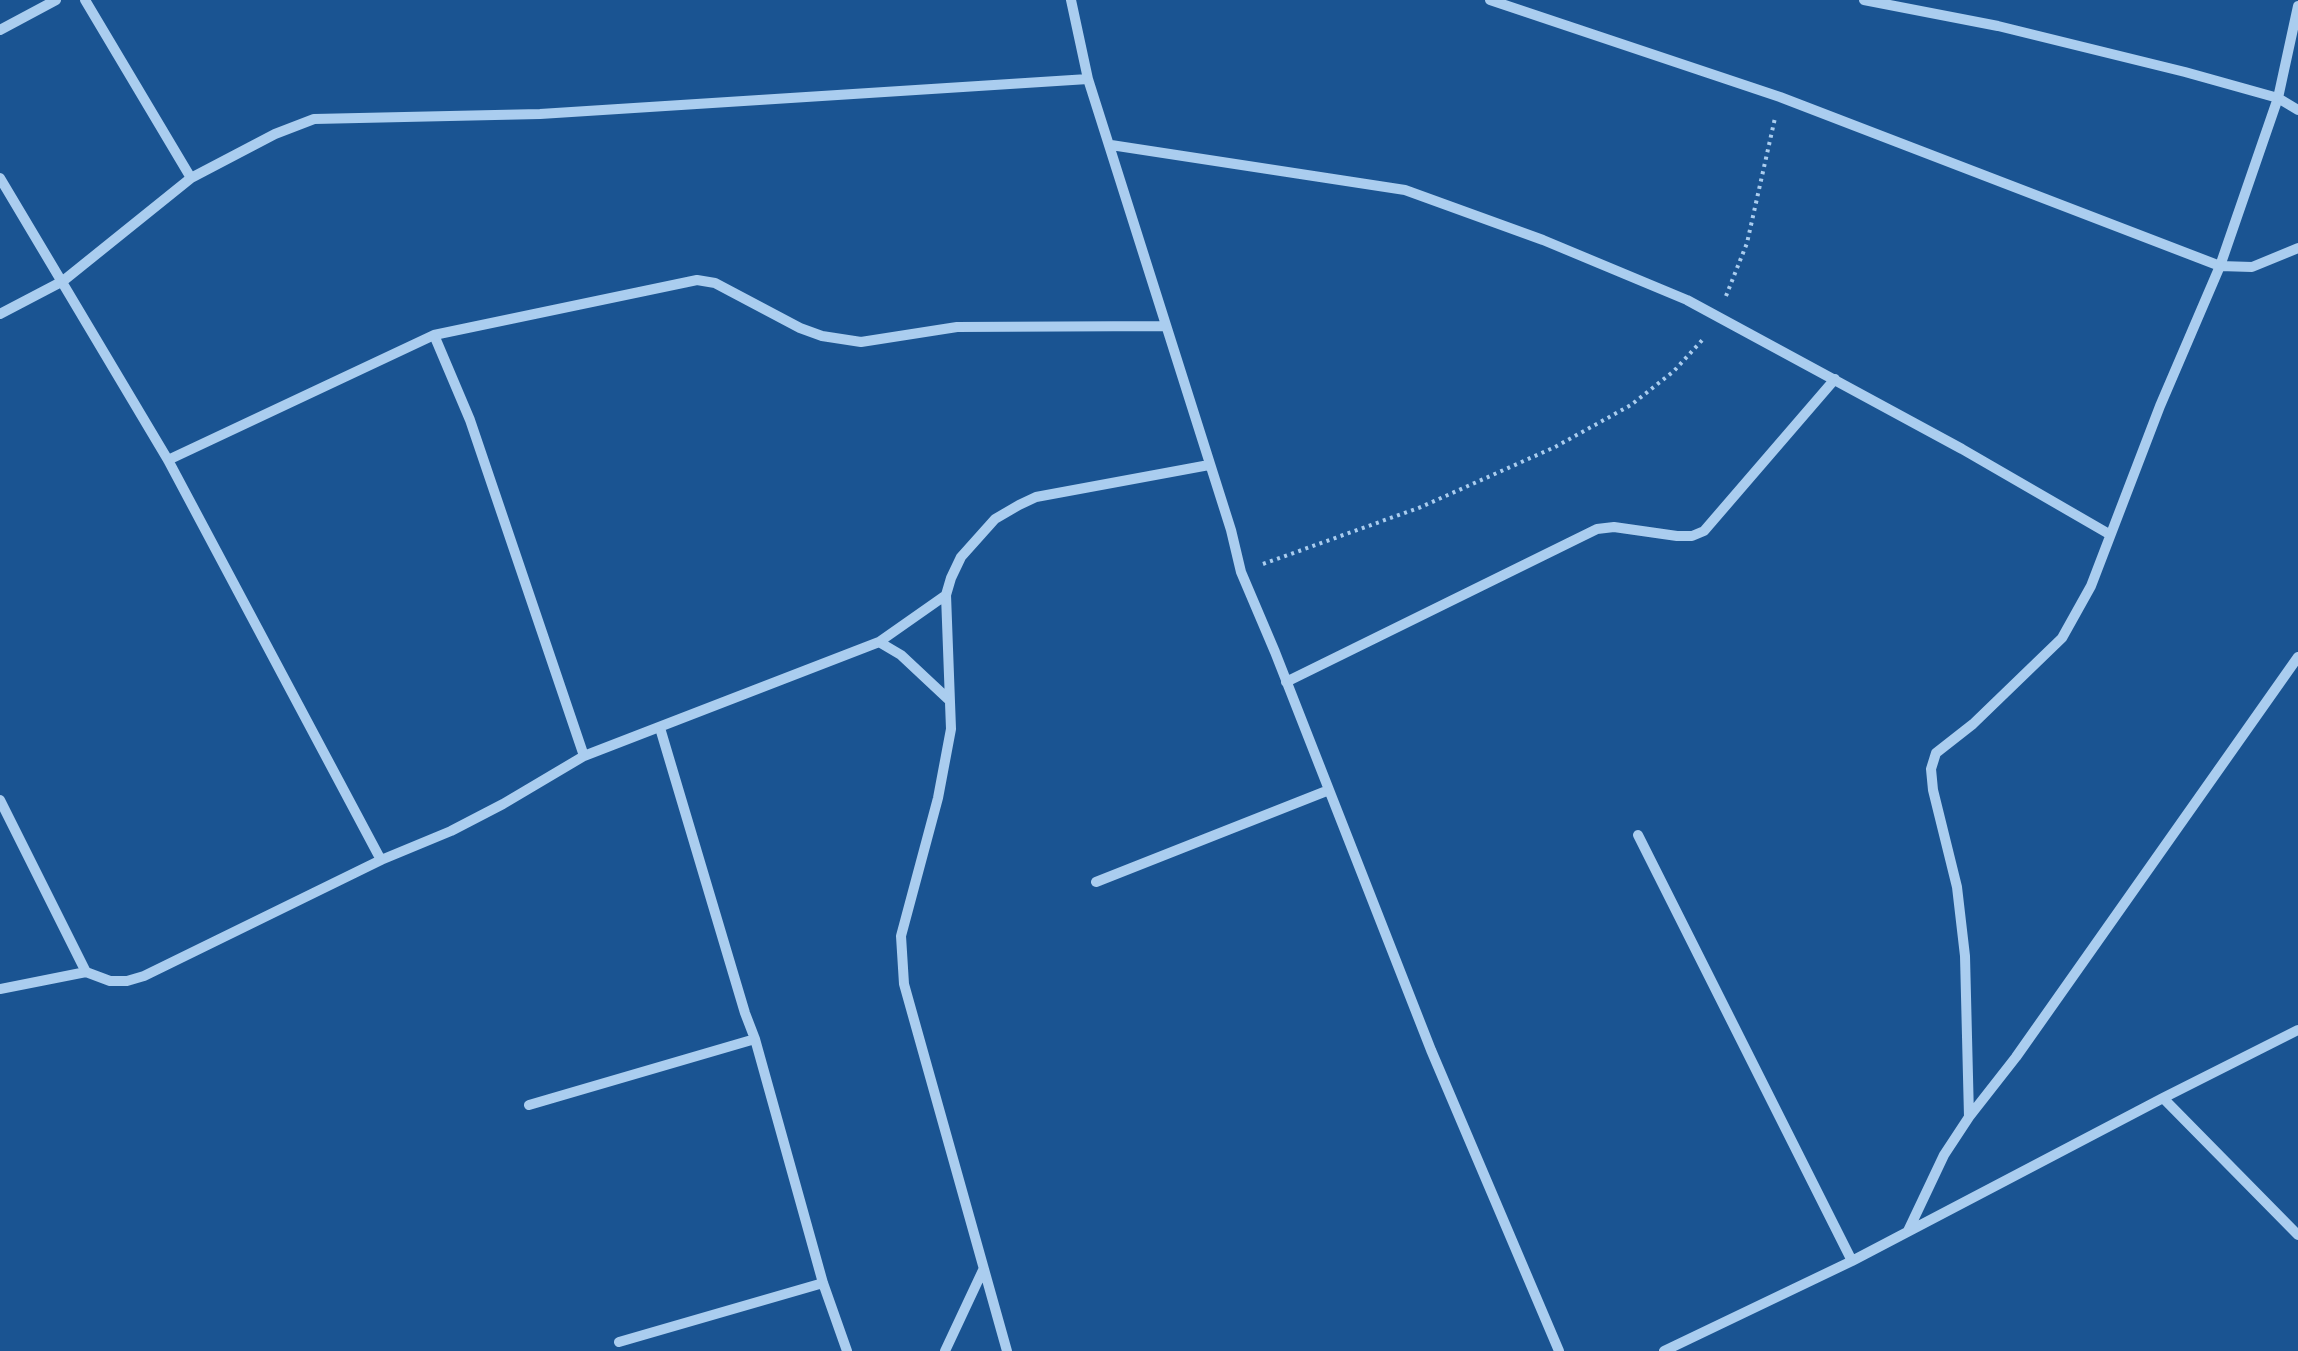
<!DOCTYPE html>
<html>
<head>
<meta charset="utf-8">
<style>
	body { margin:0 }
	canvas { display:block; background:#1a5492 }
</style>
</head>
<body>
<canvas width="2298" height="1351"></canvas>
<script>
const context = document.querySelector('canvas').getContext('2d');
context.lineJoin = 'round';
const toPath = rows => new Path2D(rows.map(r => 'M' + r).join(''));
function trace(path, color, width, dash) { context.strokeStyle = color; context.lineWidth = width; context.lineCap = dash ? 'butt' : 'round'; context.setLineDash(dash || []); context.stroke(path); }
const path = toPath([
	[1726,296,1747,243,1775,118],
	[1263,564,1421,507,1555,447,1631,405,1674,371,1705,337]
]);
const minor = toPath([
	[85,0,191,178],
	[1071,0,1088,79,1231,530,1241,572,1275,652,1431,1050,1559,1351],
	[1490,0,1780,97,2220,266,2252,267,2298,248],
	[1864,0,1998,26,2185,72,2278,98,2298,110],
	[0,30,56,0],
	[1111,145,1405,190,1543,240,1687,300,1962,449,2109,534],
	[0,178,168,460,381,860],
	[0,314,63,281,191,178,275,134,314,119,540,114,1088,79],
	[434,335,470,420,584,756],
	[168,460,434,335,697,280,715,283,800,328,822,336,861,342,957,327,1166,326],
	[879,642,901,655,948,699],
	[1286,682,1597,529,1614,527,1677,536,1692,536,1704,531,1835,379],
	[660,728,745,1013,755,1039,823,1283,847,1351],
	[0,800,86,972,110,981,127,981,144,976,381,860,451,831,503,804,584,756,879,642,946,595],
	[1638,835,1852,1261],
	[1096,882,1329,790],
	[0,989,86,972],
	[2163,1098,2298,1235],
	[529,1105,755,1039],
	[1969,1117,1965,956,1957,887,1933,790,1931,769,1936,753,1973,724,2062,638,2091,586,2160,406,2220,266,2278,98,2298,6],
	[1908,1231,1944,1155,1969,1117,2016,1057,2298,657],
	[619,1342,823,1283],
	[945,1351,983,1270],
	[1007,1351,904,984,901,936,938,798,951,729,946,595,951,578,961,557,995,519,1019,505,1036,497,1209,465],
	[1664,1351,1852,1261,2163,1098,2298,1030]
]);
trace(path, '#aacdef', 4, [3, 4.5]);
trace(minor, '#aacdef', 10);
</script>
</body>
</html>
